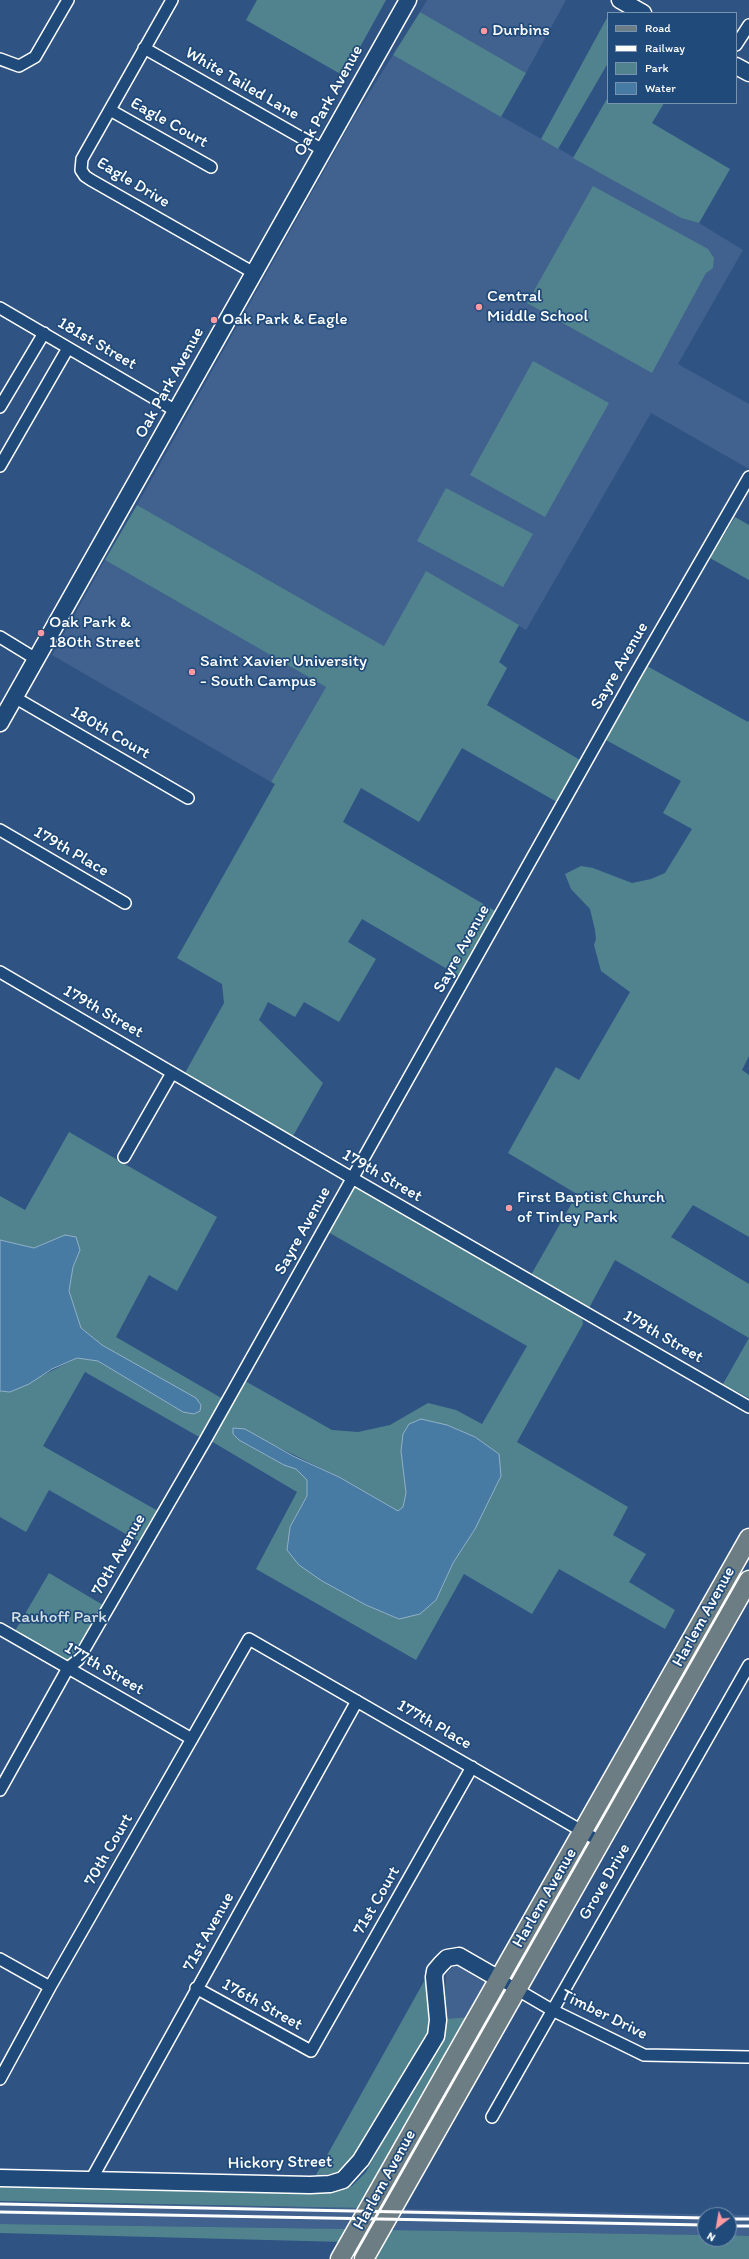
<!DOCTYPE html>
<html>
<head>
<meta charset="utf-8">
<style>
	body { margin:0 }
	#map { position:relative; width:749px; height:2259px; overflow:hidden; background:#2f5484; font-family:Itim,sans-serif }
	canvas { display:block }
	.legend { position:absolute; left:607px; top:12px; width:130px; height:92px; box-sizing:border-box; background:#1f4a7a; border:1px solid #7992af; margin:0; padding:5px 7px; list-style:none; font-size:12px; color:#fff }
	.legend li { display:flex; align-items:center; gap:8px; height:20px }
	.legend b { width:20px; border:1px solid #7992af }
	.north { position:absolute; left:697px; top:2207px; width:40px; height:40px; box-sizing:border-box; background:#1f4a7a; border:1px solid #7992af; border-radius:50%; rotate:211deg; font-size:11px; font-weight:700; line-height:16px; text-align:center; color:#fff }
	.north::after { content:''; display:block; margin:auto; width:14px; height:18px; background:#ff9aa2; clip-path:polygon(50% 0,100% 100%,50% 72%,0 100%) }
</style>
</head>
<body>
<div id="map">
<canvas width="749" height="2259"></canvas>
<ul class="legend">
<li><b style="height:5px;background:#6d7d84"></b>Road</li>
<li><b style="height:5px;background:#fff"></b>Railway</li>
<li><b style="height:11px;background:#51838e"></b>Park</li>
<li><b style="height:11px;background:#477ba4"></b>Water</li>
</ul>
<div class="north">N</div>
</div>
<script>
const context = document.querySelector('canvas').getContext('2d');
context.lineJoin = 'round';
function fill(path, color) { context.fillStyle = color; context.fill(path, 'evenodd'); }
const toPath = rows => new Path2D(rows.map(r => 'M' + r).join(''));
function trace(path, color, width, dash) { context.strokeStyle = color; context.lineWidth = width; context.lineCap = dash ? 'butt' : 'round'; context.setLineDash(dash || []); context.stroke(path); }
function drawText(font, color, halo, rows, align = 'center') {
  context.font = font + ' Itim,sans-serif'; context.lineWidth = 3.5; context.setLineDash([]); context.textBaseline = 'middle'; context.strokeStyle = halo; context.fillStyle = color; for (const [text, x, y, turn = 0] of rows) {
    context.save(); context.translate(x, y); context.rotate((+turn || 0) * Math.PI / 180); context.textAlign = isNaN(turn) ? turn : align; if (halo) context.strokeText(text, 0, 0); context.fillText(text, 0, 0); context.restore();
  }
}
const built = toPath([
	[427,0,566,0,526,73,420,12],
	[393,55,681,218,699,223,743,250,678,364,749,404,749,469,651,413,526,630,426,572,384,646,137,505,354,117],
	[105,560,326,687,271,782,52,655],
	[463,1965,485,1980,486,1986,471,2017,444,2019,446,1974,453,1966],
	[0,2202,358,2208,346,2229,0,2224],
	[400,2209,749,2215,749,2236,729,2235,729,2215,705,2215,705,2235,388,2230]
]);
const green = toPath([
	[257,0,386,0,344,76,246,20],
	[420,12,526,73,501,117,393,55],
	[608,16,608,63,558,149,541,139],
	[608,97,608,103,664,103,652,123,730,169,699,223,681,218,573,158],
	[593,186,708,249,714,258,713,268,706,273,652,373,527,303],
	[533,361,609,403,545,517,470,475],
	[446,488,533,534,503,587,417,541],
	[137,505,384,646,426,571,519,625,499,662,507,668,487,705,580,760,557,802,462,748,419,822,361,788,343,822,497,912,459,976,362,919,348,942,376,959,339,1022,304,1002,295,1017,268,1002,259,1020,323,1083,293,1136,185,1073,224,1003,222,984,177,958,275,784,271,782,326,687,105,560],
	[735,517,749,525,749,580,710,558],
	[647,666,748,722,749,720,749,1056,742,1070,749,1075,749,1237,693,1205,671,1237,749,1284,749,1398,723,1384,749,1338,615,1260,589,1308,531,1275,577,1194,508,1153,556,1067,579,1080,630,992,601,971,594,945,596,939,595,930,590,909,571,889,565,874,581,866,593,868,632,883,651,879,665,873,692,829,663,813,681,781,606,740],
	[69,1132,217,1217,177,1291,149,1275,116,1337,223,1399,201,1438,85,1372,43,1446,158,1511,140,1542,49,1490,26,1532,0,1517,0,1391,10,1392,77,1358,98,1361,183,1412,81,1328,69,1291,73,1267,80,1250,65,1235,34,1248,0,1240,0,1196,25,1210],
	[356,1186,582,1318,583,1324,517,1442,628,1507,613,1535,646,1554,629,1582,675,1610,665,1629,559,1569,532,1614,464,1574,416,1660,256,1569,297,1492,211,1441,245,1381,332,1430,358,1432,390,1425,428,1403,456,1410,482,1424,527,1346,328,1232],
	[447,1425,475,1437,499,1454,475,1529,453,1563,436,1600,399,1619,366,1605,322,1581,290,1527,307,1496,307,1480,296,1469,284,1465,239,1440,239,1428,339,1477,398,1511,403,1507,406,1493,401,1451],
	[49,1573,103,1605,69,1661,15,1631],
	[427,1976,429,2031,417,2055,351,2163,341,2173,316,2175],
	[471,2017,363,2208,0,2201,0,2185,332,2192,352,2186,366,2172,404,2103,439,2047,444,2030,444,2019],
	[0,2224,350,2229,344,2242,0,2233],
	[388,2230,705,2235,705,2239,729,2239,729,2235,749,2236,749,2259,371,2259]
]);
const water = toPath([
	[65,1235,76,1237,80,1250,73,1267,69,1291,81,1328,102,1345,196,1398,201,1405,200,1411,194,1414,183,1412,98,1361,77,1358,52,1369,29,1384,10,1392,0,1391,0,1240,34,1248,65,1235],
	[421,1419,447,1425,475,1437,499,1454,501,1476,475,1529,453,1563,436,1600,420,1614,399,1619,366,1605,322,1581,299,1565,287,1550,290,1527,307,1496,307,1480,296,1469,284,1465,239,1440,233,1434,233,1428,245,1429,293,1456,339,1477,398,1511,403,1507,406,1493,401,1451,403,1434,409,1424,421,1419]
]);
const street = toPath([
	[172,0,82,159,81,170,85,176,91,180,254,273],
	[736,45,749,25],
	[144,48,323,150],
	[0,59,19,66,35,57,68,0],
	[110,110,211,167],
	[0,308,176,411],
	[0,407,44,333],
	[0,466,68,348],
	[0,637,36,659],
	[14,697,188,798],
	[0,830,125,903],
	[0,972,352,1178,749,1407],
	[124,1157,172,1073],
	[0,1629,192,1739],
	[0,1790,68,1668,78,1660,206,1439,632,680,749,477],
	[0,1959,50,1987],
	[499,1979,552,2010,644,2055,749,2057],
	[196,1988,311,2051,472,1767],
	[0,2079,50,1987,249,1639,601,1842],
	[492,2117,749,1665],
	[91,2180,357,1701]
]);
const secondary = toPath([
	[620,0,643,13],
	[736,66,749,73],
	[0,723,408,0],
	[0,2178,310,2185,330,2184,343,2180,361,2160,436,2036,438,2020,434,1977,435,1971,441,1964,447,1958,459,1956,499,1979]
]);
const primary = toPath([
	[340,2259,749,1538],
	[364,2259,749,1580]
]);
const rail = toPath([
	[0,2204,705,2218],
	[0,2212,705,2225],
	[729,2219,749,2219],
	[729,2226,749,2226]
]);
const markers = [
	[484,31,4,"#ff9aa2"],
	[479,307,4,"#ff9aa2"],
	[214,320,4,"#ff9aa2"],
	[41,633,4,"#ff9aa2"],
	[192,672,4,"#ff9aa2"],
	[509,1208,4,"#ff9aa2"]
];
const poiNames = [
	["Durbins",492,31],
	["Central",487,297],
	["Middle School",487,317],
	["Oak Park & Eagle",222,320],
	["Oak Park &",49,623],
	["180th Street",49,643],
	["Saint Xavier University",200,662],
	["- South Campus",200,682],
	["First Baptist Church",517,1198],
	["of Tinley Park",517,1218]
];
const streetNames = [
	["White Tailed Lane",242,84,30],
	["Oak Park Avenue",329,101,-61],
	["Eagle Court",169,123,29],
	["Eagle Drive",133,183,31],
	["181st Street",97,344,30],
	["Oak Park Avenue",170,383,-61],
	["Sayre Avenue",620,666,-60],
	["180th Court",110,733,30],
	["179th Place",71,852,30],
	["Sayre Avenue",462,949,-61],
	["179th Street",103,1012,30],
	["179th Street",382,1176,30],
	["Sayre Avenue",303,1231,-61],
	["179th Street",663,1337,30],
	["70th Avenue",119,1555,-60],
	["Harlem Avenue",704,1617,-61],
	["177th Street",104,1669,30],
	["177th Place",434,1725,30],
	["70th Court",109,1850,-60],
	["Grove Drive",605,1882,-60],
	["Harlem Avenue",545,1898,-60],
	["71st Court",377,1901,-60],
	["71st Avenue",209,1932,-61],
	["176th Street",262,2005,29],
	["Timber Drive",604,2015,26],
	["Hickory Street",280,2163,-1],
	["Harlem Avenue",385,2180,-61]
];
const parkNames = [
	["Rauhoff Park",59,1618]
];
fill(built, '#41618f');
fill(green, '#51838e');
fill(water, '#477ba4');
trace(water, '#91b0c8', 1);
trace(street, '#fff', 14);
trace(secondary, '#fff', 19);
trace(primary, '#fff', 21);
trace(street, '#1f4a7a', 11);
trace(secondary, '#1f4a7a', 16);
trace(primary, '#6d7d84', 18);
trace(rail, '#fff', 3);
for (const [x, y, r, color] of markers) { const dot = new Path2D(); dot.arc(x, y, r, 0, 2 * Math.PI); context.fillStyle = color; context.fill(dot); trace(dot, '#1f4a7a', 1.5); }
drawText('17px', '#fff', '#1f4a7a', poiNames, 'left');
drawText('17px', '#fff', '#1f4a7a', streetNames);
drawText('17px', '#d4e0e3', '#1f4a7a', parkNames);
</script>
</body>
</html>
